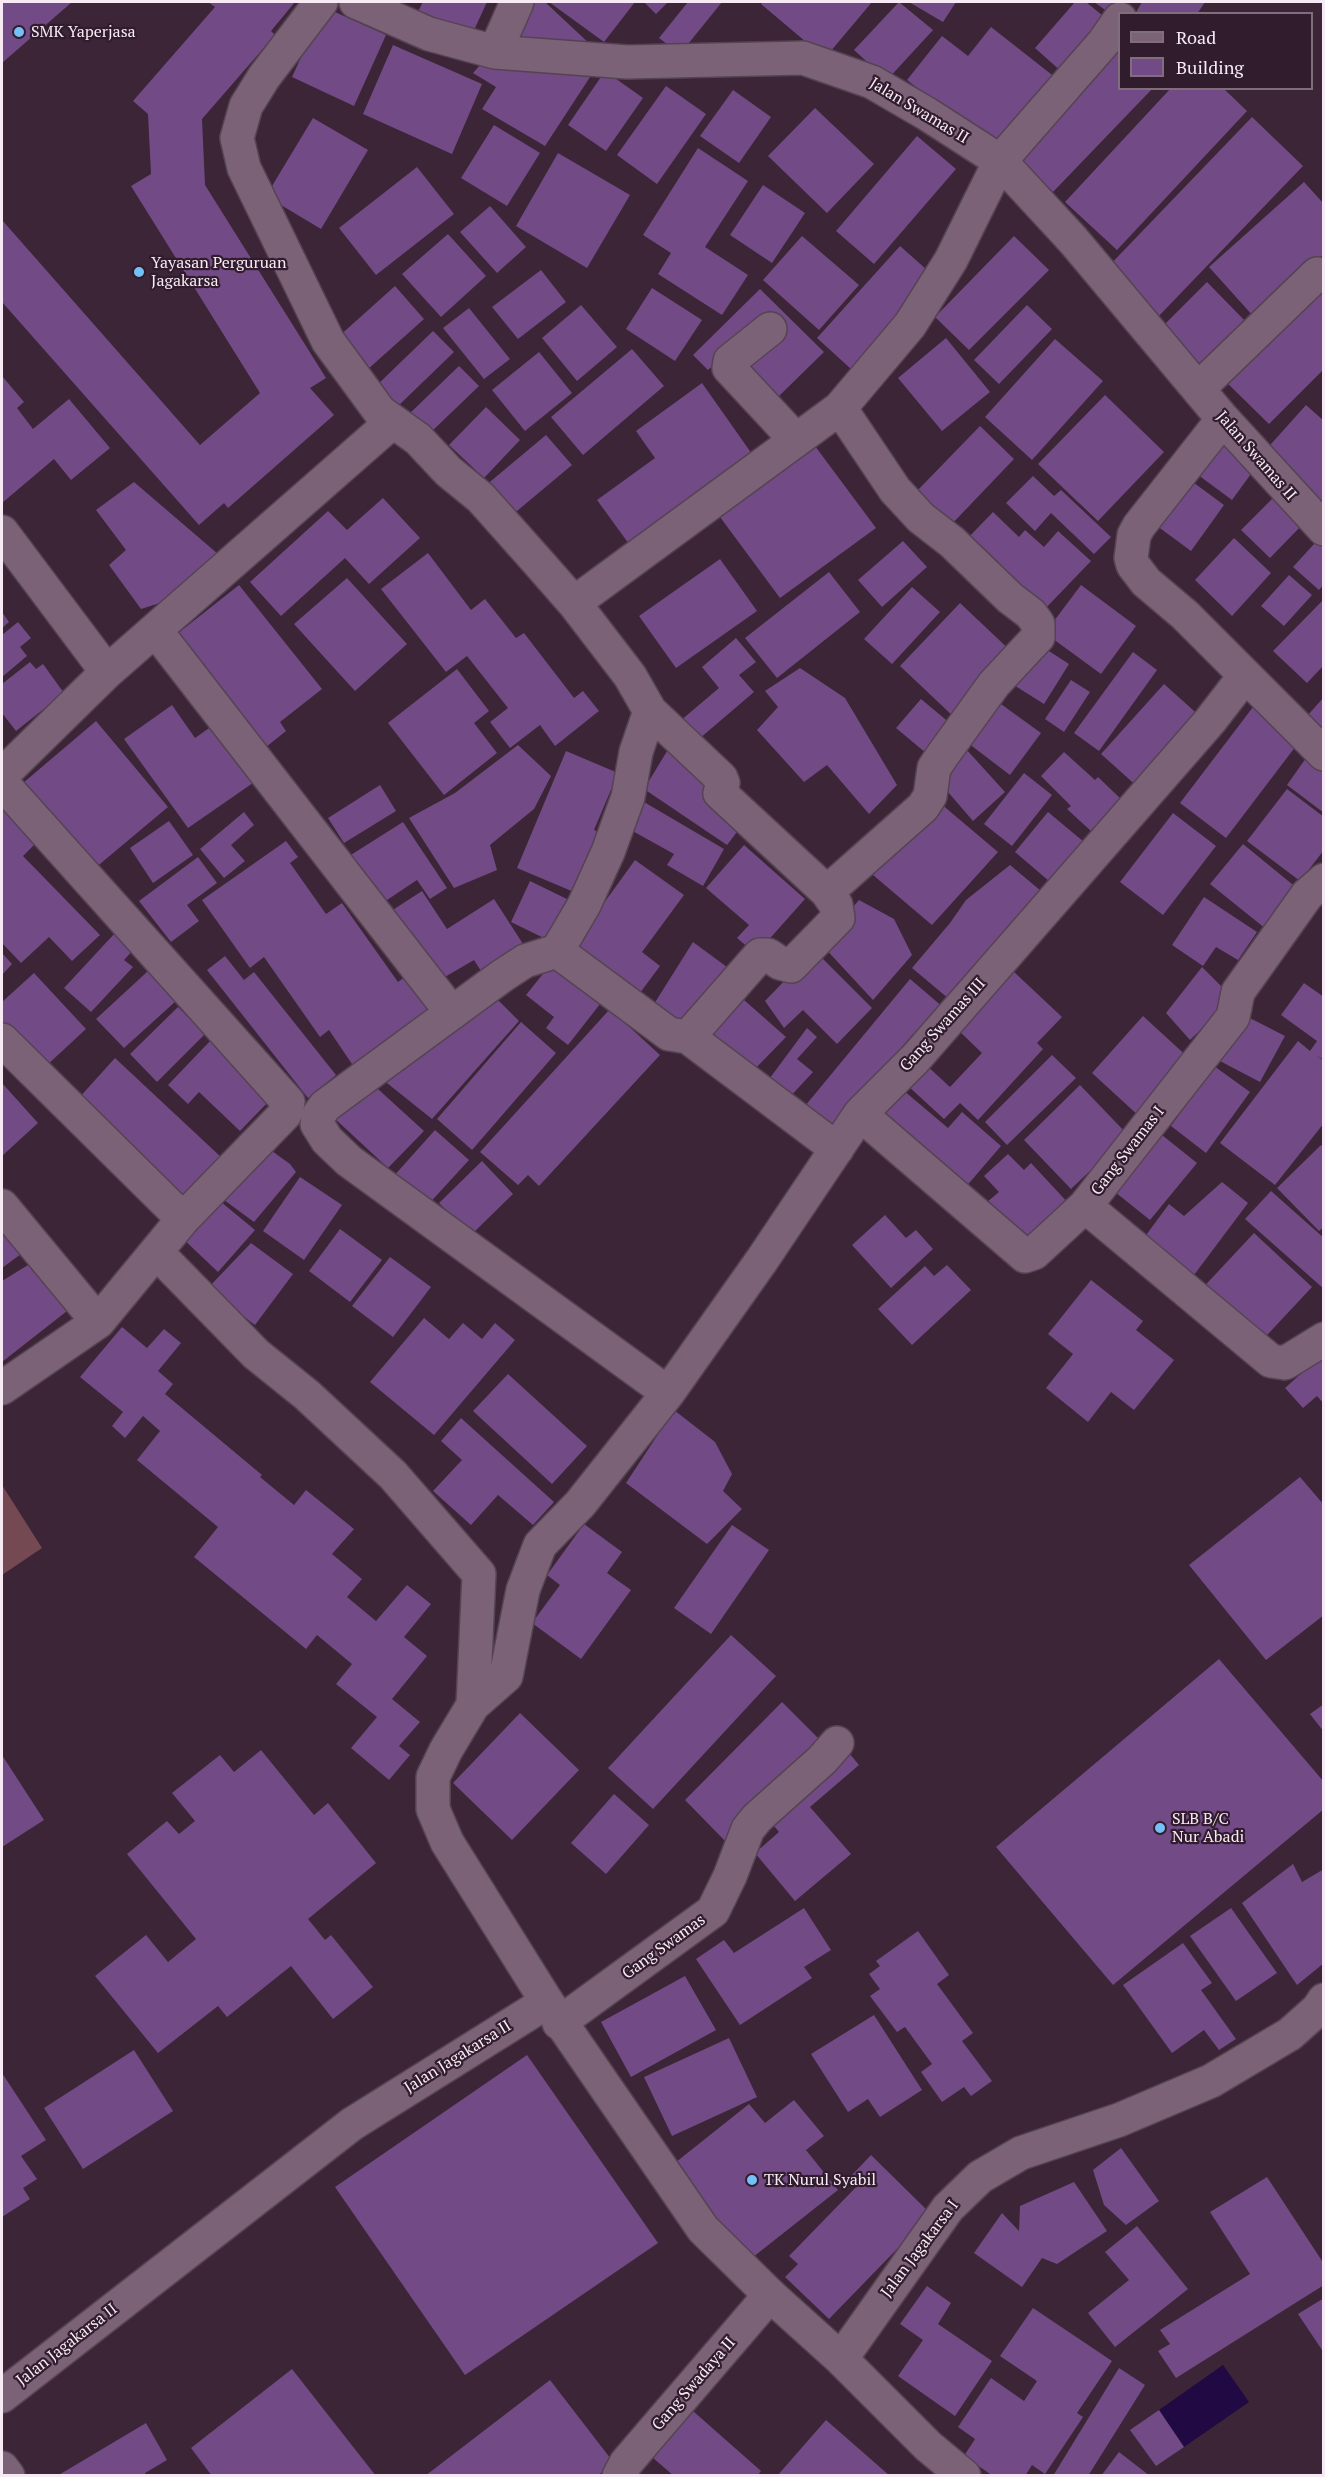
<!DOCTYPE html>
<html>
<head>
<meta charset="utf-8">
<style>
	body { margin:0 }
	#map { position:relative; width:1325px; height:2477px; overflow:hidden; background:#3b2537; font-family:"PT Serif",serif }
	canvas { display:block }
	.frame { position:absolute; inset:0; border:3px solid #f8eaf5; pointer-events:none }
	.legend { position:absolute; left:1118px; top:12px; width:195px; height:78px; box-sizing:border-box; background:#301c2d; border:2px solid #806e7d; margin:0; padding:8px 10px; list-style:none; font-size:18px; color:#f8eaf5 }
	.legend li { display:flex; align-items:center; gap:12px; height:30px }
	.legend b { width:30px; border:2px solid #806e7d }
</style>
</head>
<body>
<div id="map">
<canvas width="1325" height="2477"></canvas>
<div class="frame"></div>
<ul class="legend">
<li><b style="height:8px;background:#7b6277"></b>Road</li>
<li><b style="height:16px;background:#724b86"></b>Building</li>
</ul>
</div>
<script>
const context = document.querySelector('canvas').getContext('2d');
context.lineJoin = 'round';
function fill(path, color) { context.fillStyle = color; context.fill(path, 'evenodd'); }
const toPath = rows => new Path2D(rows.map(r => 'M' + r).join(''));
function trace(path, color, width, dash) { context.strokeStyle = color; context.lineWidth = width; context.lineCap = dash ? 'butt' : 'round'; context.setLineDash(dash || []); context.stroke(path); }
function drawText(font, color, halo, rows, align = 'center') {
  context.font = font + ' "PT Serif",serif'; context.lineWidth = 4.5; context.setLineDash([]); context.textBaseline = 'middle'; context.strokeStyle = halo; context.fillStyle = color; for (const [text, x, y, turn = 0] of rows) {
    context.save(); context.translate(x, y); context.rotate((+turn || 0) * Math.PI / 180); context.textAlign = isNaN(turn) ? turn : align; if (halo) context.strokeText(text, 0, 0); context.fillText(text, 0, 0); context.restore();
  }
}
const green = toPath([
	[2,1485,42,1548,2,1575]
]);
const water = toPath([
	[1223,2365,1249,2402,1184,2447,1159,2410]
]);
const building = toPath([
	[2,2,72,2,2,63],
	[208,2,295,2,271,31,275,35,202,119,205,185,326,378,310,388,334,415,228,508,224,503,199,525,2,302,2,220,200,445,260,393,131,186,151,174,148,114,133,101,215,7],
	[423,2,487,2,469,41,415,17],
	[521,2,545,2,592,46,500,45],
	[549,2,635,2,604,42],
	[644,2,668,2,656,14],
	[688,2,722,2,680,54,659,38],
	[763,2,872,2,825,58,761,4],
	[899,2,933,30,887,80,854,50],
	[909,2,956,2,943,22],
	[1075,2,1086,2,1108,20,1063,73,1035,48],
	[1094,2,1121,2,1111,14],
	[1142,2,1205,2,1197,14,1135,14],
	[324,7,386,35,354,106,292,77],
	[991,27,1056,78,998,152,907,80,942,36,968,56],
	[1120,43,1120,88,1153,88,1053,192,1014,154],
	[393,45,482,84,452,154,363,114],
	[480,65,592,74,545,146,482,109,496,87,473,73],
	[605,71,643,98,606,151,568,125],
	[666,86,706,114,657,184,617,155],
	[1171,88,1223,88,1247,111,1117,250,1065,202],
	[733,90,771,117,739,163,700,136],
	[815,108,874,164,827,213,768,156],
	[1252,117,1303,166,1156,319,1105,270],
	[313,118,368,150,321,229,266,196],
	[494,125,540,153,507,206,461,178],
	[917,136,956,169,874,264,836,231],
	[698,148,748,181,705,247,748,275,722,315,658,274,671,253,643,235],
	[558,153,630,195,587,268,516,226],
	[417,167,454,214,376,275,339,228],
	[1304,182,1324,204,1324,254,1254,317,1209,267],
	[763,185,805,213,772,263,730,235],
	[490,206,526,247,497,273,460,232],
	[448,234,486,276,441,317,402,274],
	[802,236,859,285,819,330,763,280],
	[1014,236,1049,270,969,350,935,317],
	[900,246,935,277,851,369,817,338],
	[541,270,566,302,518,339,492,307],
	[1324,274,1324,369,1269,424,1221,377],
	[1207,282,1249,325,1201,373,1159,330],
	[395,286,424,319,367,370,337,338],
	[652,288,702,320,675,361,626,329],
	[760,289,824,352,778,397,745,364,767,317,708,370,693,355],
	[581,305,617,347,577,381,542,338],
	[1027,305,1052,329,999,384,974,360],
	[469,308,510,359,484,379,443,328],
	[433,331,454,352,396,408,375,387],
	[946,338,990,392,942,431,898,378],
	[1055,339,1103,381,1032,460,985,417],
	[632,349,664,386,583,455,551,417],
	[539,352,572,393,525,431,492,390],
	[459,366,479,386,428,435,408,415],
	[2,376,24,402,17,408,33,429,69,399,110,448,71,480,54,459,2,503],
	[702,383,752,454,629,544,597,500,655,458,636,431],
	[1105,395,1164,452,1098,521,1038,464],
	[1306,405,1324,421,1324,507,1263,453],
	[486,407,520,440,484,478,449,445],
	[980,426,1014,459,950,526,915,493],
	[546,435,572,465,511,516,485,486],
	[1214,437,1256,467,1232,500,1190,469],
	[815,446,876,528,780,598,720,517],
	[1033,476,1054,496,1061,490,1111,537,1094,554,1051,513,1035,531,1006,503],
	[1186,477,1224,505,1191,551,1153,523],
	[134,482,218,554,182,596,141,609,109,565,126,550,96,510],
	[1276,495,1304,523,1270,558,1241,530],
	[383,498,420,538,369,584,345,558,281,616,250,582,328,511,347,530],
	[993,512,1019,537,1025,530,1044,547,1058,531,1091,561,1042,612,964,542],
	[1324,533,1324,584,1319,590,1293,567],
	[1234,538,1271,573,1232,616,1195,580],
	[903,541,927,567,882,607,858,580],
	[428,553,471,610,485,599,516,638,524,633,574,698,583,691,599,711,555,746,540,725,510,748,490,722,508,708,467,656,446,672,381,589],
	[720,559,757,611,676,668,639,616],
	[829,572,860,612,777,678,745,638],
	[1289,575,1312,595,1284,626,1261,606],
	[347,578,407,644,355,691,294,624],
	[239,585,322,689,280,722,286,731,261,751,172,638],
	[1081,585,1136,626,1101,674,1045,633],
	[912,587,940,612,892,664,864,639],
	[1324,599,1324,665,1307,683,1273,651],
	[960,603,1015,655,955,718,900,666],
	[2,612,9,622,2,628],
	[18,622,31,638,20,647,27,656,2,677,2,635],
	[736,638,756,662,739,675,754,692,692,745,673,727,719,688,702,667],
	[1035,642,1069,664,1044,704,1009,682],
	[1133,652,1157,670,1099,751,1074,733],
	[30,662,36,669,43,664,64,693,16,731,2,713,2,684],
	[800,668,845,698,897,785,869,814,827,765,804,782,757,730,778,707,765,691],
	[457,669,489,711,474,723,497,753,444,795,388,723],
	[1071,680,1090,692,1064,732,1045,719],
	[1164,684,1203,719,1140,789,1101,754],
	[1324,697,1324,730,1307,716],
	[921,699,951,724,926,753,896,728],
	[994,699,1041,733,1010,775,964,740],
	[172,705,195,738,222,719,263,776,188,828,124,739],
	[1253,707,1299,742,1226,838,1180,803],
	[96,721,168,807,88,874,16,789],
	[672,743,743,824,727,845,644,789],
	[518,745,551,776,534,809,490,845,497,870,454,888,409,818,455,793],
	[966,749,1005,792,973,821,935,777],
	[566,751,618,773,594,830,606,835,581,895,517,868],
	[1064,752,1095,780,1098,777,1122,800,1092,832,1067,809,1071,806,1041,776],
	[1306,758,1324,771,1324,813,1287,785],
	[1024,773,1052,795,1012,846,984,824],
	[380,785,396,811,344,843,328,818],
	[1287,789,1324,817,1324,850,1300,881,1247,841],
	[934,798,998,852,932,925,873,875,910,826],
	[644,802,724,849,703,886,667,865,674,854,629,829],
	[2,804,39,840,23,856,100,935,72,961,49,937,21,963,2,943],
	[244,812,254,825,231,845,245,861,224,878,200,849],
	[1048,812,1090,847,1056,887,1015,852],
	[1173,813,1216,846,1163,915,1120,882],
	[169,821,193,855,153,883,130,848],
	[403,822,447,888,430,899,417,880,378,906,346,858],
	[286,841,298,857,290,863,326,914,342,903,398,982,406,976,434,1015,356,1070,329,1030,320,1037,264,957,250,968,202,900],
	[1243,844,1298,889,1266,929,1210,884],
	[744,845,805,899,756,954,737,938,749,925,706,888],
	[198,857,217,883,187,905,199,921,171,942,139,901],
	[635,860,684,895,642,952,660,966,634,1001,567,954],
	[1010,865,1047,896,955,1004,912,968,950,923,966,900],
	[530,881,573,902,554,943,511,922],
	[422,891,447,929,494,899,523,944,481,971,474,960,438,981,385,915],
	[1204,897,1257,932,1238,960,1216,947,1203,966,1172,945],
	[859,900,894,919,912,955,873,1000,821,944],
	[115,933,134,949,124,960,133,967,91,1012,64,988],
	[693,942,731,970,689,1027,654,1004],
	[814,950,872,1008,837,1044,803,1010,784,1028,765,1001],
	[2,953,12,964,2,975],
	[225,956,244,980,254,972,336,1075,308,1098,207,970],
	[554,960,604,999,568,1045,546,1028,554,1017,526,995],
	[1202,967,1233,998,1190,1040,1166,1013],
	[148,971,176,1001,124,1048,96,1019],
	[1013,971,1062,1017,1037,1043,1043,1049,978,1120,960,1103,944,1119,907,1085,925,1064,950,1087,982,1053,958,1030],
	[34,973,86,1029,45,1067,2,1021,2,1002],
	[910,979,950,1013,925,1043,913,1034,827,1135,805,1106],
	[1304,983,1324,997,1324,1060,1316,1055,1324,1061,1324,1123,1275,1185,1220,1143,1298,1041,1310,1051,1317,1041,1281,1015],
	[735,992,786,1037,753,1071,697,1035],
	[491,993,519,1021,432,1119,382,1079],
	[178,1007,205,1034,157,1082,130,1054],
	[610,1009,660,1055,539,1186,528,1175,518,1185,480,1152],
	[1242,1014,1285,1036,1260,1082,1218,1060],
	[1143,1016,1191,1060,1140,1117,1092,1073],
	[521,1022,556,1053,472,1150,437,1119],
	[807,1028,817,1037,797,1059,813,1072,788,1099,764,1086],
	[211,1040,272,1098,240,1131,199,1092,188,1104,168,1085],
	[1052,1055,1076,1078,1007,1145,985,1122],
	[115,1058,222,1158,185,1198,78,1099],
	[1214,1066,1250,1092,1206,1153,1171,1126],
	[367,1079,424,1131,388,1168,333,1117],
	[2,1083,38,1123,2,1156],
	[897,1085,948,1128,962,1112,1001,1146,958,1196,868,1119],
	[1080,1085,1128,1135,1071,1189,1024,1140],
	[435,1130,469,1160,425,1208,392,1178],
	[1157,1131,1197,1163,1150,1220,1110,1188],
	[1321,1145,1324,1148,1324,1227,1319,1231,1277,1188],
	[265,1146,290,1164,296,1172,254,1222,216,1194],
	[1008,1154,1024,1170,1031,1163,1071,1206,1025,1248,980,1208,999,1192,984,1176],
	[482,1161,513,1194,471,1235,439,1203],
	[300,1177,342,1205,304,1260,263,1231],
	[1222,1182,1248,1203,1188,1283,1138,1246,1169,1204,1184,1216],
	[1271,1191,1324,1238,1324,1289,1245,1219],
	[215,1197,255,1230,218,1272,179,1235],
	[885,1215,906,1238,916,1230,933,1249,891,1288,852,1245],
	[2,1228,21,1254,2,1268],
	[340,1229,382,1260,350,1302,309,1271],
	[1254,1233,1312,1287,1255,1348,1197,1294],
	[251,1243,293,1274,255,1325,207,1289],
	[390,1257,431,1287,393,1337,352,1306],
	[28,1265,67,1311,2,1362,2,1281],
	[947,1265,971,1290,912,1345,878,1309,925,1266,934,1276],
	[1091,1280,1143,1321,1136,1330,1174,1360,1134,1410,1111,1392,1088,1422,1046,1388,1073,1354,1048,1334],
	[424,1318,449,1339,463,1323,482,1339,495,1323,515,1340,434,1435,370,1382],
	[122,1327,147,1348,164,1329,181,1343,158,1371,173,1384,165,1394,262,1475,260,1477,294,1505,306,1490,354,1529,332,1554,362,1579,347,1597,376,1621,407,1585,431,1604,404,1637,427,1656,392,1699,420,1722,399,1746,410,1755,389,1780,351,1748,377,1717,336,1684,352,1664,317,1635,306,1649,194,1557,218,1527,137,1460,160,1431,143,1416,125,1438,112,1426,123,1412,80,1377],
	[1324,1353,1324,1404,1317,1396,1303,1408,1285,1388],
	[508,1374,587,1446,552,1484,473,1411],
	[674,1410,715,1442,732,1474,723,1491,742,1509,707,1544,626,1483],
	[461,1418,554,1502,533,1525,498,1495,471,1525,433,1491,462,1460,441,1441],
	[1300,1477,1324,1505,1324,1615,1266,1660,1189,1565],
	[584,1524,622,1552,607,1573,631,1590,581,1659,532,1623,560,1585,547,1575],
	[732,1525,769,1550,711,1634,674,1608],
	[731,1635,776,1676,653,1809,608,1768],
	[1219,1659,1324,1782,1324,1809,1113,1985,996,1847],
	[782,1702,825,1745,727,1843,685,1800],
	[1324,1704,1324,1732,1310,1714],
	[520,1713,579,1770,512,1840,453,1783],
	[845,1748,859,1765,810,1807,851,1854,795,1901,755,1853,779,1832,765,1815],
	[261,1750,314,1815,328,1803,376,1863,308,1919,325,1940,331,1935,373,1987,333,2019,291,1966,227,2017,218,2006,158,2053,95,1976,146,1935,168,1962,196,1939,127,1854,167,1821,179,1834,195,1821,172,1793,220,1755,234,1772],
	[2,1755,44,1820,2,1847],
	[614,1794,649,1825,606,1874,571,1843],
	[1293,1864,1302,1882,1324,1869,1324,1963,1297,1985,1242,1903],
	[804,1908,831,1950,804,1967,812,1978,740,2025,696,1959,724,1940,734,1953],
	[1231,1908,1277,1973,1236,2001,1190,1936],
	[918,1931,949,1975,937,1984,973,2033,962,2041,992,2081,971,2096,964,2087,942,2102,921,2072,932,2064,905,2027,897,2032,870,1996,880,1989,869,1974,880,1966,876,1961],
	[1183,1943,1212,1983,1201,1990,1236,2039,1219,2050,1204,2030,1172,2053,1123,1985],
	[685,1976,716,2030,631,2077,601,2022],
	[874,2015,922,2090,880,2117,868,2099,848,2112,811,2054],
	[729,2038,757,2097,672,2136,644,2077],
	[134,2050,173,2111,83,2169,44,2108],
	[527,2055,658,2243,465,2375,335,2187],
	[2,2073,46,2140,21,2156,37,2179,23,2188,30,2199,2,2217],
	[794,2100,824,2136,806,2150,838,2190,743,2265,666,2170,749,2104,765,2123],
	[1121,2148,1159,2201,1126,2225,1104,2205,1093,2170],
	[871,2155,931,2214,829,2319,785,2277,798,2264,789,2256,860,2183,852,2175],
	[1267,2177,1324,2264,1324,2285,1176,2378,1158,2351,1170,2344,1160,2330,1250,2274,1210,2212],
	[1074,2182,1107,2231,1057,2264,1042,2258,1022,2287,974,2253,1002,2213,1019,2231,1020,2206],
	[1137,2226,1188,2289,1115,2347,1088,2313,1129,2280,1105,2252],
	[927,2286,951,2303,938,2324,992,2361,955,2416,898,2376,923,2340,900,2324],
	[1324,2298,1324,2349,1322,2350,1298,2314],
	[1033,2308,1112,2361,1077,2413,1083,2417,1045,2474,1032,2465,1025,2476,993,2476,964,2456,975,2439,958,2427,991,2378,1024,2401,1037,2381,1000,2356],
	[1119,2368,1145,2385,1088,2476,1053,2476],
	[292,2369,376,2476,212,2476,191,2448],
	[550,2380,614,2463,597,2476,425,2476],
	[1159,2410,1184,2447,1156,2466,1130,2430],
	[693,2411,761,2471,757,2476,674,2476,652,2457],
	[826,2420,890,2476,777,2476],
	[146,2423,167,2460,145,2473,146,2476,57,2476],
	[1119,2452,1150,2476,1101,2476]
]);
const minor = toPath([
	[321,2,264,77,246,106,237,138,244,168,328,341,380,412,418,439,448,471,481,498,538,562,574,603,630,676,650,711,636,752,628,797,608,852,584,905,557,951,525,961,502,976,325,1106,318,1116,317,1124,327,1140,349,1161,668,1393],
	[356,2,429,34,495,52,627,62,803,58,872,82,927,114,1000,161,1073,240,1223,419,1324,529],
	[495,52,517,2],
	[770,329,730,361,729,368,796,440],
	[1199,388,1317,274],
	[1223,419,1139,526,1134,535,1131,558,1133,565,1146,582,1185,615,1324,754],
	[2,532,107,672],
	[574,603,840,408,910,325,951,260,1000,161,1104,42,1120,19],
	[156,631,452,1013],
	[650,711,721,778,723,783,720,793,827,892],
	[2,775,107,672,392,422],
	[2,783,288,1102,285,1114,183,1219,98,1322,2,1388],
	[1324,880,1307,895,1238,992,1233,1017,1085,1206,1271,1361,1285,1363,1324,1339],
	[557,951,669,1034,688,1037,837,1149],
	[688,1037,760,955,768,955,780,963,791,966,838,918,836,905,827,892,923,807,930,796,934,768,942,756,994,684,1038,637,1038,624,1031,614,1010,598,952,542,921,518,895,490,840,408],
	[2,1040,183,1219],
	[860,1114,1025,1256,1034,1253,1085,1206],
	[2,1206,98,1322],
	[168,1264,256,1354,307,1395,393,1475,479,1574,473,1705,446,1750,433,1777,433,1809,447,1842,547,2002],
	[473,1705,506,1676,523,1590,540,1545,580,1504,668,1393,762,1260,860,1114,915,1059,1210,721,1244,677],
	[559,2023,713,1911,730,1876,748,1829,757,1818,822,1760,837,1743],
	[2,2468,8,2476],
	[619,2476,626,2463,770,2295]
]);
const tertiary = toPath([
	[2,2396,352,2124,547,2002,703,2229,770,2295,841,2359],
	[964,2476,928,2446,841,2359,948,2208,980,2177,1021,2153,1119,2120,1211,2081,1290,2034,1318,2009,1324,2000]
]);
const markers = [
	[19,32,6,"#75c0f6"],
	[139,272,6,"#75c0f6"],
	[1160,1828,6,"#75c0f6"],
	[752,2180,6,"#75c0f6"]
];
const poiNames = [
	["SMK Yaperjasa",31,32],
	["Yayasan Perguruan",151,263],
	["Jagakarsa",151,281],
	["SLB B/C",1172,1819],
	["Nur Abadi",1172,1837],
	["TK Nurul Syabil",764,2180]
];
const streetNames = [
	["Jalan Swamas II",919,111,31],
	["Jalan Swamas II",1256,456,49],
	["Gang Swamas III",943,1025,-48],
	["Gang Swamas I",1128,1151,-52],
	["Gang Swamas",664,1947,-36],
	["Jalan Jagakarsa II",458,2057,-32],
	["Jalan Jagakarsa I",920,2249,-53],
	["Jalan Jagakarsa II",67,2345,-38],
	["Gang Swadaya II",694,2384,-49]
];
fill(green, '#754951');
fill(water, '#210944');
fill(building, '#724b86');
trace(minor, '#554352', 36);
trace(tertiary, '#554352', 36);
trace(minor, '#7b6277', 33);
trace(tertiary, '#7b6277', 33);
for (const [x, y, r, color] of markers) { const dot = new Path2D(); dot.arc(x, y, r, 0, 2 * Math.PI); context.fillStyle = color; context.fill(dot); trace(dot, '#301c2d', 2); }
drawText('16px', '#f8eaf5', '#301c2d', poiNames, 'left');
drawText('16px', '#f8eaf5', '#301c2d', streetNames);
</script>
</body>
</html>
